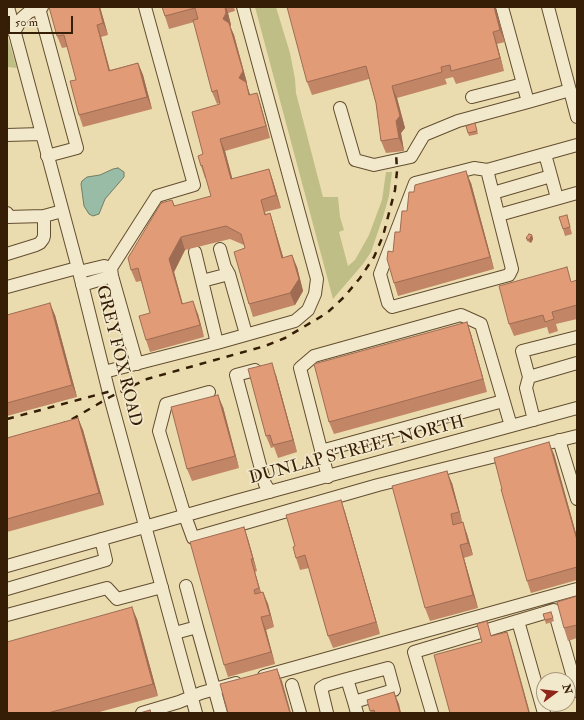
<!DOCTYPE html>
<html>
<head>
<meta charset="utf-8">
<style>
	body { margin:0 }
	#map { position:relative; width:584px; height:720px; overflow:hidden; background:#ebdcaf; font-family:"IM FELL Double Pica",serif }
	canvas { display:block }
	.frame { position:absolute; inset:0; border:8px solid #361e06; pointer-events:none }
	.north { position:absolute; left:536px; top:672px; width:40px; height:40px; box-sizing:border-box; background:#f2e8cb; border:1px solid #a7977c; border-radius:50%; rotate:75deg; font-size:11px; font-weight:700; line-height:16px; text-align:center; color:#361e06 }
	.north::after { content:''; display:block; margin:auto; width:14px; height:18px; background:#8f2418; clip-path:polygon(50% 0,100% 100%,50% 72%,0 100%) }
	.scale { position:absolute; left:8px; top:16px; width:65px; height:18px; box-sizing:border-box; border:2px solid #361e06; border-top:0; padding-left:5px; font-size:12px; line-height:14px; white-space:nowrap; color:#361e06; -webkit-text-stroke:3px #f2e8cb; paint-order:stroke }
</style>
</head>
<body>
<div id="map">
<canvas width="584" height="720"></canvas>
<div class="frame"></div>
<div class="north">N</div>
<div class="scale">50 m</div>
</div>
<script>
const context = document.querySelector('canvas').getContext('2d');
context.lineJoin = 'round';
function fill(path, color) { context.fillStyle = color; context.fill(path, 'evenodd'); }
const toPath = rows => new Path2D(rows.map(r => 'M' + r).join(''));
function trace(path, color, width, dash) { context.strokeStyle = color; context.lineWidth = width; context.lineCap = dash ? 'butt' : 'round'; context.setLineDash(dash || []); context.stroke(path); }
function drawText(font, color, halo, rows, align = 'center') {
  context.font = font + ' "IM FELL Double Pica",serif'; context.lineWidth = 3.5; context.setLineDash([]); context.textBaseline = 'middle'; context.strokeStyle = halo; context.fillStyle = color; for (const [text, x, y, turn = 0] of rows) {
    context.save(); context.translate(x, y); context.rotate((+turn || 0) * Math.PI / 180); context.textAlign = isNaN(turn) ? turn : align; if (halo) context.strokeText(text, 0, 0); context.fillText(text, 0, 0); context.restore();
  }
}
const green = toPath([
	[255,7,276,7,290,53,295,79,296,93,323,197,338,197,340,217,344,230,339,232,348,266,355,260,369,235,382,200,386,172,392,172,389,196,383,217,371,252,363,264,333,299],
	[7,35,17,68,7,67]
]);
const water = toPath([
	[118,168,124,172,124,177,105,199,99,214,93,216,89,214,84,206,81,184,82,181,87,177,100,175,113,169,118,168]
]);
const minor = toPath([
	[8,7,79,272,110,397,196,713],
	[42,7,39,8,77,148,47,156],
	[502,7,528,102,570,90],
	[548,7,577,117],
	[14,32,22,18,29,12,39,8],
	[472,97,523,84],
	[340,108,355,160,374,165,411,157,424,135,458,121,528,102],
	[7,135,41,134],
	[545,154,557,198],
	[487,170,512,269,509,275,392,307,388,303,380,274,415,183,474,168,487,170,577,145],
	[493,193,551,176],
	[7,213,7,217,44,216],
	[499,215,577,193],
	[220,249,225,267,229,274,246,334],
	[195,252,217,343],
	[7,254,36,245,40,243,43,239,44,236,44,216,62,211],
	[79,272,104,266,111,268],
	[202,281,229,274],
	[82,285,112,276],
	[7,287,77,268],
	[137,364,112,276,111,268,157,196,194,185,145,7],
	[255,370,236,375,265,484,270,492],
	[104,372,217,343,295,321,308,310,315,294,317,279,243,7],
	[529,377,577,363],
	[209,392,166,404,159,431,185,516,193,538,378,485,577,436],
	[534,420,526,388,529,377,522,351,577,337],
	[559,440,577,499],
	[321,451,503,401],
	[328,477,300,368,314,356,461,315,481,324,511,426],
	[7,566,236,501,577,408],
	[186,586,197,627],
	[7,589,106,560,101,539],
	[7,615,107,588,117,599,162,587],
	[518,621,544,713],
	[175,633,197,627,221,713],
	[264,676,577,589],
	[292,685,300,713],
	[354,702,394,690,388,668,347,679,354,702,357,713],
	[142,713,179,702,201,693,236,683],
	[327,713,321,688,326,685,347,679],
	[432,713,414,652,554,610,577,691]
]);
const rail = toPath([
	[7,419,115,390],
	[59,425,69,421,110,397,147,379,265,346,285,338,327,313,344,297,360,278,374,257,383,236,395,190,397,171,396,152]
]);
const wall = toPath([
	[100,7,108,35,101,37,110,70,138,63,143,75,152,109,83,127,79,115,76,80,67,47,62,48,57,36],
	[162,7,234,7,235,11,228,13,231,25,230,26,234,35,247,83,247,85,250,95,257,93,261,106,270,138,225,151,232,179,269,169,273,181,281,208,265,212,266,214,270,213,274,226,283,257,297,267,303,291,295,305,253,317,249,304,245,248,244,245,230,239,185,250,174,272,183,304,198,314,204,337,150,352,146,340,150,313,141,281,136,282,131,270,172,200,175,206,211,196,206,178,205,178,201,166,203,154,220,104,220,103,217,104,212,92,194,22,169,29],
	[495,7,505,42,497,44,504,71,456,84,453,77,445,79,447,84,397,98,405,128,401,133,404,151,386,153,381,141,376,103,369,79,312,95,307,82],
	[476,127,478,134,469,136,468,133],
	[471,183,494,269,398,296,394,283,393,252,414,192],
	[567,215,572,234,565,236,563,229],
	[532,235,533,239,531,243,527,241,526,238],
	[577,280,577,319,556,324,558,331,549,334,547,327,514,336,509,324,572,282],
	[7,315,55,315,77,397,7,416],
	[467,322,471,334,487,392,334,434,329,422],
	[276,375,297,452,278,458,274,447,271,448,266,436],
	[223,407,239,468,192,481,187,469],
	[78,418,83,430,104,505,7,532,7,438],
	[554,454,577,537,577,580,531,593,527,581,502,489],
	[452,483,462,522,467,534,473,555,464,558,478,608,430,621,425,608],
	[341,500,345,512,380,634,333,648,328,636,309,568,300,570,296,558,295,546],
	[244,527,248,539,257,571,255,572,261,592,263,592,268,604,274,627,266,630,275,664,228,677,224,665],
	[577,596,577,638,568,641,564,628],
	[543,614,552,615,554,621,546,624],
	[137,619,158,696,96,713,7,713],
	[394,692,401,713,371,713,367,700]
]);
const shadedWall = toPath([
	[99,7,100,7,108,35,103,23],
	[225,7,226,7,228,13,231,25,230,26,234,35,247,83,247,85,254,108,239,78,223,19],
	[494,7,495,7,505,42,500,30],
	[97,25,101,37,113,83,109,71],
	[493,32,497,44,504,71,500,58],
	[138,63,143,75,152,109,147,97],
	[392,86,397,98,405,128,401,133,404,151,399,138],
	[257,93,261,106,270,138,266,126],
	[220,139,225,151,236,192,231,179],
	[269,169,273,181,281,208,276,195],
	[466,171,471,183,494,269,490,257],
	[270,213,274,226,287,270,282,258],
	[532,235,533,239,531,243,529,240],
	[181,237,185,250,174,272,186,317,182,304,169,259],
	[292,255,297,267,303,291,295,305,290,293],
	[193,301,198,314,204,337,200,325],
	[50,303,55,315,77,397,72,385],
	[467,322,471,334,487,392,483,379],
	[272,363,276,375,297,452,293,440],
	[218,395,223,407,239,468,235,456],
	[78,418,83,430,104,505,99,493],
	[549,442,554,454,577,537,577,540],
	[447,471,452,483,463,524,459,512],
	[341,500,345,512,380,634,376,622],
	[463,522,467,534,473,555,468,543],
	[244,527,248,539,257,571,253,559],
	[460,545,464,558,478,608,473,595],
	[251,559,255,572,263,601,259,588],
	[263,592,268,604,274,627,270,615],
	[132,607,137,619,158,696,153,684],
	[261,617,266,630,275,664,271,652],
	[507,632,511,644,530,713,529,713],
	[277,669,282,681,291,713,290,713],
	[394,692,399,704,401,713,400,713]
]);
const building = toPath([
	[49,7,99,7,103,23,97,25,109,71,138,63,147,97,79,115,70,81,76,80,64,35,57,36,49,7],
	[162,7,225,7,226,13,223,19,229,23,243,71,239,78,246,82,249,95,257,93,266,126,220,139,231,179,269,169,276,195,261,200,265,215,270,213,282,258,292,255,299,279,290,293,249,304,234,252,245,248,241,234,226,226,181,237,169,259,182,304,193,301,200,325,146,340,139,316,150,313,138,268,131,270,128,258,161,203,172,200,174,206,211,196,202,165,201,166,198,156,203,154,192,112,220,104,217,90,212,92,193,20,198,19,195,8,165,16,162,7],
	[287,7,494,7,500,30,493,32,500,58,451,71,450,65,441,67,442,72,392,86,400,116,396,121,399,138,381,141,376,103,366,66,307,82,287,7],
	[475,123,477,131,468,133,466,126,475,123],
	[466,171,490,257,394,283,387,259,388,251,393,252,395,232,400,232,402,211,407,211,409,192,414,192,415,185,466,171],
	[567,215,570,227,563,229,559,217,567,215],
	[529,234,532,235,529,240,526,238,529,234],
	[567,267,571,282,577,280,577,305,552,312,554,319,545,322,543,315,509,324,499,286,567,267],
	[50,303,72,385,7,403,7,315,50,303],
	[467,322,483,379,329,422,314,364,467,322],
	[272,363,293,440,273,445,270,435,266,436,248,369,272,363],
	[218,395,235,456,187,469,171,407,218,395],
	[78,418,99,493,7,519,7,438,78,418],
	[549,442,577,540,577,567,527,581,501,489,502,489,494,458,549,442],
	[447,471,459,512,451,514,453,525,463,522,468,543,460,545,473,595,425,608,392,486,447,471],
	[341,500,376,622,328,636,305,555,296,558,293,547,295,546,286,515,341,500],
	[244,527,253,559,251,559,259,588,254,590,255,594,263,592,270,615,261,617,271,652,224,665,190,542,244,527],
	[577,596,577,625,564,628,557,602,577,596],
	[132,607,153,684,48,713,7,713,7,642,132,607],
	[551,612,553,618,545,620,543,614,551,612],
	[487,621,491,636,507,632,529,713,450,713,434,655,482,642,477,624,487,621],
	[277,669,290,713,228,713,220,684,277,669],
	[394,692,400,713,375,713,374,710,370,711,367,700,394,692],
	[150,710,151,713,140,713,150,710]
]);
const streetNames = [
	["GREY FOX ROAD",118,356,76],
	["DUNLAP STREET NORTH",357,451,-15]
];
fill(green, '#bebe86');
fill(water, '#99bca7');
trace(water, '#717d67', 1);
trace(minor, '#634e30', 14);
trace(minor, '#f2e8cb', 12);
trace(rail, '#361e06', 2.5, [7, 7]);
fill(wall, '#c28566');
fill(shadedWall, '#9e6c53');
fill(building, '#e19b77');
trace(building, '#9e6c53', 1);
drawText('17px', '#361e06', '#f2e8cb', streetNames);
</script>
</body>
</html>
